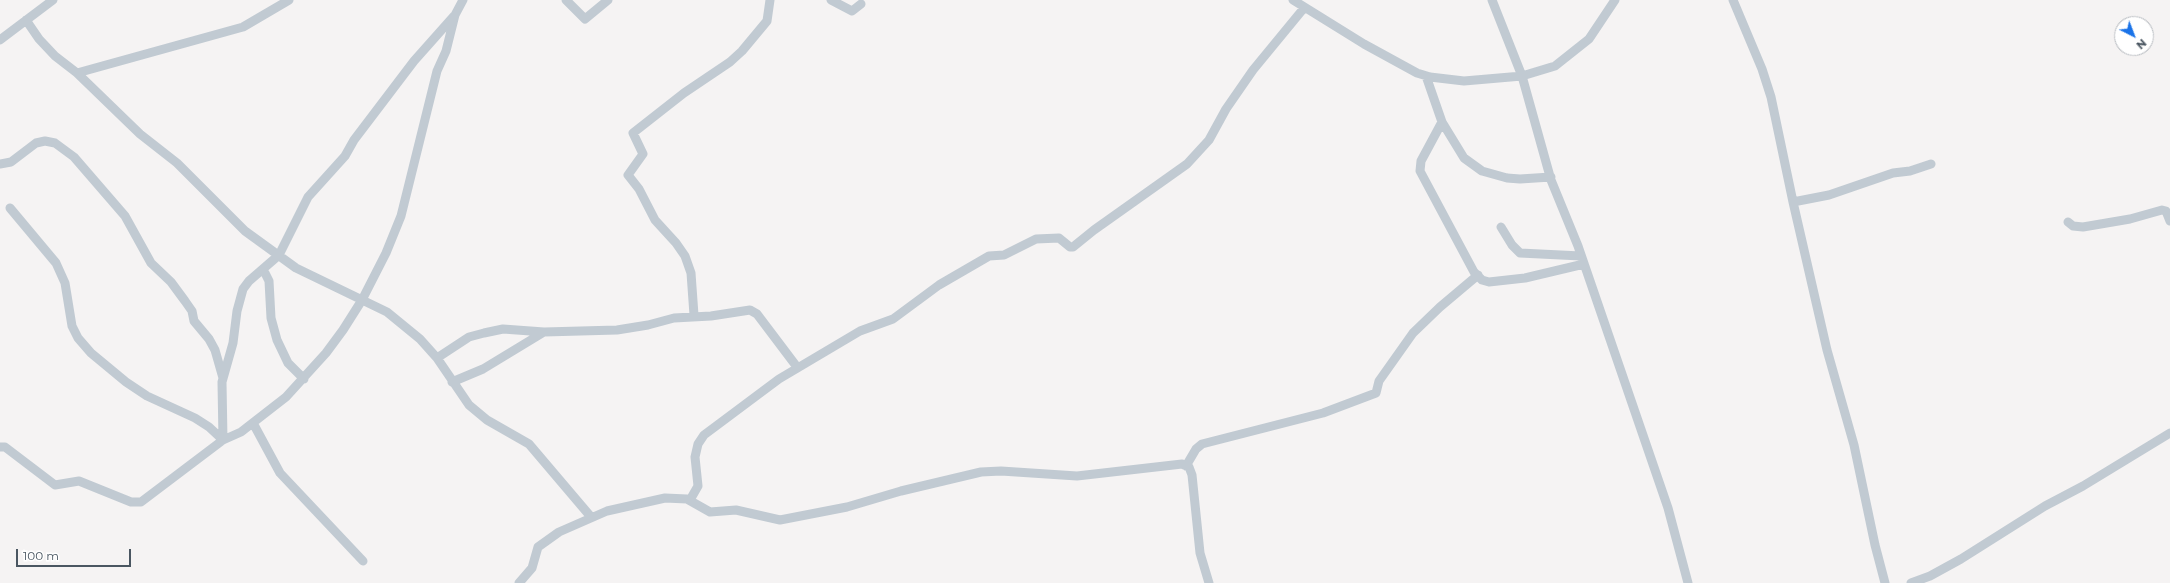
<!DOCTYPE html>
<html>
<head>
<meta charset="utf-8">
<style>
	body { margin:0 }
	#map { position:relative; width:2170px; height:583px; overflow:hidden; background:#f5f3f3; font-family:Montserrat,sans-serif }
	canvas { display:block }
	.north { position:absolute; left:2114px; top:16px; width:40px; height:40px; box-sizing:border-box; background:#fff; border:1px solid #b7bbc0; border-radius:50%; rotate:138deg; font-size:11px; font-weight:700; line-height:16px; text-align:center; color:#4a5661 }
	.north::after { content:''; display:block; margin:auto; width:14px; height:18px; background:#1a73e8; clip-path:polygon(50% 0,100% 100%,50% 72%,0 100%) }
	.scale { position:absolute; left:16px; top:549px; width:115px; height:18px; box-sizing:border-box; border:2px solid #4a5661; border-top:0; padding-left:5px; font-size:12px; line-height:14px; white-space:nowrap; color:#4a5661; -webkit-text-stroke:3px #fff; paint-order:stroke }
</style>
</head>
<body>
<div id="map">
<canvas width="2170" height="583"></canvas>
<div class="north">N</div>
<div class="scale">100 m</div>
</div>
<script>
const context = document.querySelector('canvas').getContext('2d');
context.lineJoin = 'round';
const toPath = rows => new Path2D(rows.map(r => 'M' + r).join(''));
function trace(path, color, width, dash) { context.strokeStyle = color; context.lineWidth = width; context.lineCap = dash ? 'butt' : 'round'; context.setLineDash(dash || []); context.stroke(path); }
const street = toPath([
	[566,0,585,19,608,0],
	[831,0,852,11,861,4],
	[1293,0,1364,44,1417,73,1430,77,1464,81,1522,76,1555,66,1589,39,1615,0],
	[1492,0,1522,76,1551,180,1578,246,1668,508,1688,583],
	[1733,0,1762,69,1771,97,1793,202,1827,350,1854,445,1875,545,1885,583],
	[26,20,39,39,55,56,77,73,140,134,177,163,245,231,296,268,387,312,420,339,437,358,469,405,487,420,529,444,591,517],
	[0,40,53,0],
	[77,73,243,27,289,0],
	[1426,76,1442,122,1464,158,1482,171,1507,178,1520,179,1551,177],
	[1442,122,1421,161,1420,171,1474,272,1482,280,1489,282,1525,278,1584,264],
	[0,164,11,162,36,143,45,141,55,143,74,157,125,216,151,263,171,282,185,301,192,311,194,321,209,339,215,350,223,378],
	[1793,202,1829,195,1893,173,1910,171,1931,164],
	[10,208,56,263,65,283,72,326,78,338,91,353,126,382,147,396,195,418,209,427,223,440],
	[2068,222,2073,226,2083,227,2130,219,2162,210,2166,211,2170,221],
	[1501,227,1512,245,1520,253,1581,256],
	[263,269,269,281,271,318,277,340,288,363,304,379],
	[694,315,691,273,685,256,676,243,655,220,639,189,628,175,643,154,633,133,684,93,730,62,742,51,767,21,770,0],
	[437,358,469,337,484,333,503,329,544,332],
	[452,382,483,369,544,332,617,330,648,325,674,318,711,316,750,310,757,314,797,367],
	[253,423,280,473,363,561],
	[223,440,222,382,233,343,237,311,243,289,249,281,279,255,308,197,345,156,354,140,414,61,454,16],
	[0,447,5,447,55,485,79,481,131,502,141,502,223,440,241,432,286,397,326,353,343,330,362,300,386,253,401,216,437,71,446,51,455,15,463,0],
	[1186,466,1196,449,1202,444,1323,413,1376,393,1379,381,1413,333,1440,307,1478,275],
	[690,500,698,486,695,457,698,444,704,435,779,379,860,331,893,319,939,285,989,256,1004,255,1036,239,1059,238,1070,247,1073,247,1094,230,1187,164,1209,140,1226,109,1253,70,1304,8],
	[519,583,532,568,538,547,559,532,607,511,665,498,687,499,710,512,736,510,780,520,847,507,901,491,981,472,1001,471,1077,476,1182,464,1189,467,1192,475,1200,553,1209,583],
	[1911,583,1930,576,1961,559,2045,506,2083,486,2170,433]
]);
trace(street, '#c1cad2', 9);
</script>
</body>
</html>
